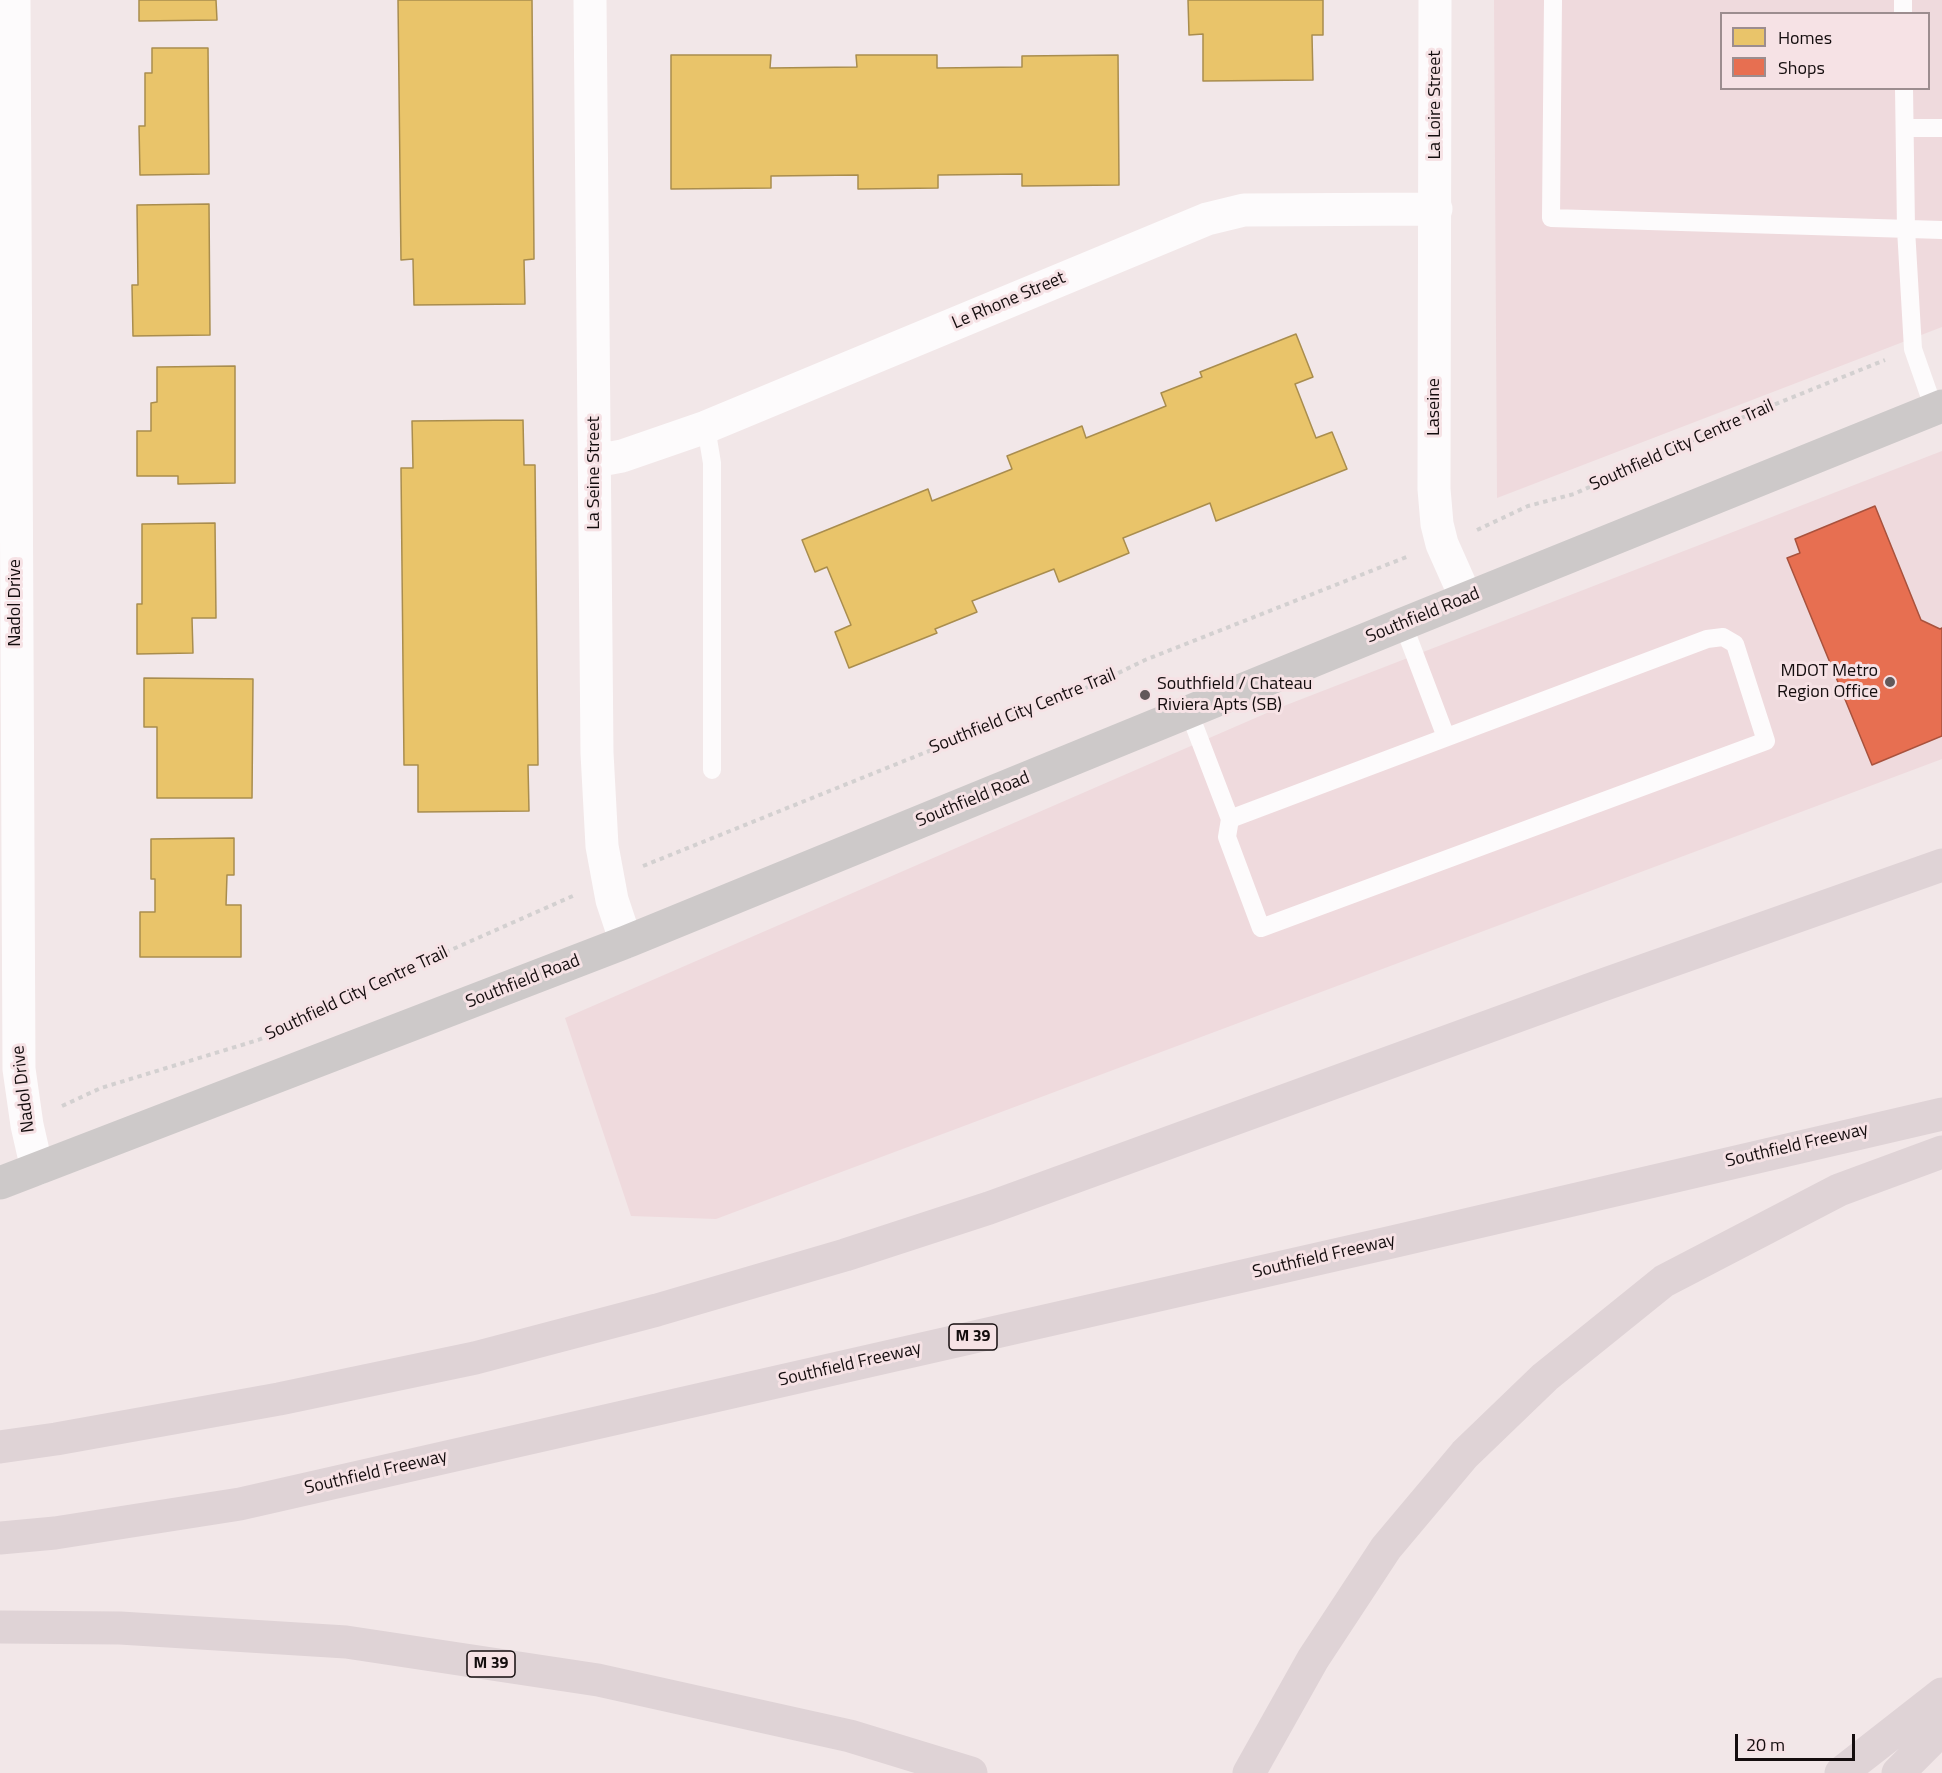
<!DOCTYPE html>
<html>
<head>
<meta charset="utf-8">
<style>
	body { margin:0 }
	#map { position:relative; width:1942px; height:1773px; overflow:hidden; background:#f2e7e8; font-family:"Titillium Web",sans-serif }
	canvas { display:block }
	.legend { position:absolute; left:1720px; top:12px; width:210px; height:78px; box-sizing:border-box; background:#f6e2e5; border:2px solid #9c8d8f; margin:0; padding:8px 10px; list-style:none; font-size:18px; color:#140d0e }
	.legend li { display:flex; align-items:center; gap:12px; height:30px }
	.legend b { width:30px; border:2px solid #9c8d8f }
	.scale { position:absolute; left:1735px; top:1734px; width:120px; height:27px; box-sizing:border-box; border:3px solid #140d0e; border-top:0; padding-left:8px; font-size:18px; line-height:21px; white-space:nowrap; color:#140d0e; -webkit-text-stroke:4px #f6e2e5; paint-order:stroke }
</style>
</head>
<body>
<div id="map">
<canvas width="1942" height="1773"></canvas>
<ul class="legend">
<li><b style="height:16px;background:#e9c46a"></b>Homes</li>
<li><b style="height:16px;background:#e76f51"></b>Shops</li>
</ul>
<div class="scale">20 m</div>
</div>
<script>
const context = document.querySelector('canvas').getContext('2d');
context.lineJoin = 'round';
function fill(path, color) { context.fillStyle = color; context.fill(path, 'evenodd'); }
const toPath = rows => new Path2D(rows.map(r => 'M' + r).join(''));
function trace(path, color, width, dash) { context.strokeStyle = color; context.lineWidth = width; context.lineCap = dash ? 'butt' : 'round'; context.setLineDash(dash || []); context.stroke(path); }
function drawText(font, color, halo, rows, align = 'center') {
  context.font = font + ' "Titillium Web",sans-serif'; context.lineWidth = 6; context.setLineDash([]); context.textBaseline = 'middle'; context.strokeStyle = halo; context.fillStyle = color; for (const [text, x, y, turn = 0] of rows) {
    context.save(); context.translate(x, y); context.rotate((+turn || 0) * Math.PI / 180); context.textAlign = isNaN(turn) ? turn : align; if (halo) context.strokeText(text, 0, 0); context.fillText(text, 0, 0); context.restore();
  }
}
const built = toPath([
	[1494,0,1942,0,1942,327,1497,498],
	[1722,14,1928,14,1928,88,1722,88],
	[1942,451,1942,759,716,1219,631,1216,565,1018,1276,709]
]);
const homes = toPath([
	[139,0,216,0,217,20,139,21,139,0],
	[398,0,532,0,534,259,524,260,525,304,414,305,413,259,401,260,398,0],
	[1188,0,1323,0,1323,35,1312,35,1313,80,1203,81,1203,34,1189,35,1188,0],
	[152,48,208,48,209,174,140,175,139,126,145,126,145,73,152,73,152,48],
	[671,55,771,55,770,68,857,67,856,55,937,55,937,68,1022,67,1022,56,1118,55,1119,185,1022,186,1022,174,938,175,938,188,858,189,858,175,771,176,771,188,671,189,671,55],
	[209,204,210,335,133,336,132,285,138,285,137,205,209,204],
	[1296,334,1313,377,1295,384,1316,438,1332,432,1347,469,1216,521,1210,503,1123,538,1129,553,1059,582,1054,569,972,601,977,612,935,629,937,633,849,668,835,632,851,625,827,567,815,572,802,540,928,489,932,501,1012,469,1007,456,1082,426,1086,438,1166,406,1161,393,1202,377,1200,372,1296,334],
	[235,366,235,483,178,484,178,476,137,476,137,431,151,431,151,403,157,402,157,367,235,366],
	[523,420,524,465,535,465,538,765,528,765,529,811,418,812,418,765,404,765,401,468,413,468,412,421,523,420],
	[215,523,216,618,192,618,193,653,137,654,137,604,142,604,142,524,215,523],
	[144,678,253,679,252,798,157,798,157,727,144,727,144,678],
	[234,838,234,875,227,875,226,905,241,905,241,957,140,957,140,912,155,912,155,879,151,879,151,839,234,838]
]);
const shops = toPath([
	[1875,506,1921,620,1940,629,1942,628,1942,736,1872,765,1787,558,1800,553,1795,539,1875,506]
]);
const path = toPath([
	[1477,530,1528,506,1574,494,1741,418,1885,360],
	[643,866,1098,683,1145,660,1409,556],
	[62,1106,101,1088,258,1040,304,1021,383,980,575,895]
]);
const lane = toPath([
	[1553,0,1551,218,1942,230],
	[1903,0,1903,14],
	[1904,88,1906,229,1913,349,1934,409],
	[1905,128,1942,128],
	[706,427,712,463,712,770],
	[1403,624,1446,737],
	[1189,712,1230,819,1707,639,1723,637,1735,644,1766,741,1261,928,1227,837,1230,819]
]);
const street = toPath([
	[14,0,19,1069,27,1125,37,1169],
	[590,0,597,753,602,846,612,900,626,942],
	[1435,0,1434,489,1437,524,1442,544,1466,598],
	[595,461,622,456,706,427,1207,219,1244,210,1436,209]
]);
const secondary = toPath([
	[0,1183,626,942,1403,624,1942,406]
]);
const highway = toPath([
	[0,1447,56,1439,279,1399,475,1358,657,1310,845,1255,989,1208,1597,987,1942,865],
	[0,1538,55,1533,240,1504,1392,1242,1942,1114],
	[0,1627,120,1628,346,1642,598,1680,850,1736,971,1773],
	[1249,1773,1313,1659,1386,1548,1465,1454,1545,1377,1664,1281,1839,1190,1942,1152],
	[1841,1773,1942,1694],
	[1898,1773,1942,1729]
]);
const markers = [
	[1890,682,6,"#62595a"],
	[1145,695,6,"#62595a"]
];
const shields = [
	[973,1337,48],
	[491,1664,48]
];
const shieldNames = [
	["M 39",973,1337],
	["M 39",491,1664]
];
const streetNames = [
	["La Loire Street",1436,105,-90],
	["Le Rhone Street",1009,301,-23],
	["Laseine",1435,407,-90],
	["Southfield City Centre Trail",1682,446,-24],
	["La Seine Street",595,473,-90],
	["Nadol Drive",16,603,-90],
	["Southfield Road",1423,616,-22],
	["Southfield City Centre Trail",1023,712,-22],
	["Southfield Road",973,800,-22],
	["Southfield Road",523,982,-21],
	["Southfield City Centre Trail",357,994,-25],
	["Nadol Drive",24,1089,-97],
	["Southfield Freeway",1797,1146,-13],
	["Southfield Freeway",1324,1257,-13],
	["Southfield Freeway",850,1365,-13],
	["Southfield Freeway",376,1473,-13]
];
const poiNames = [
	["MDOT Metro",1878,672],
	["Region Office",1878,693],
	["Southfield / Chateau",1157,685,"left"],
	["Riviera Apts (SB)",1157,706,"left"]
];
fill(built, '#efdadd');
fill(homes, '#e9c46a');
trace(homes, '#a98d4e', 1.5);
fill(shops, '#e76f51');
trace(shops, '#a8523d', 1.5);
trace(path, '#d3d0d0', 4, [4.5, 4.5]);
trace(lane, '#fdfbfc', 18);
trace(street, '#fdfbfc', 33);
trace(secondary, '#cdc9c9', 33);
trace(highway, '#dfd3d6', 33);
for (const [x, y, r, color] of markers) { const dot = new Path2D(); dot.arc(x, y, r, 0, 2 * Math.PI); context.fillStyle = color; context.fill(dot); trace(dot, '#f6e2e5', 2); }
for (const [x, y, w] of shields) { const box = new Path2D(); box.roundRect(x - w / 2, y - 13, w, 26, 4.5); context.fillStyle = '#f6e2e5'; context.fill(box); trace(box, '#140d0e', 1.5); }
drawText('bold 16px', '#140d0e', null, shieldNames);
drawText('18px', '#140d0e', '#f6e2e5', streetNames);
drawText('18px', '#140d0e', '#f6e2e5', poiNames, 'right');
</script>
</body>
</html>
